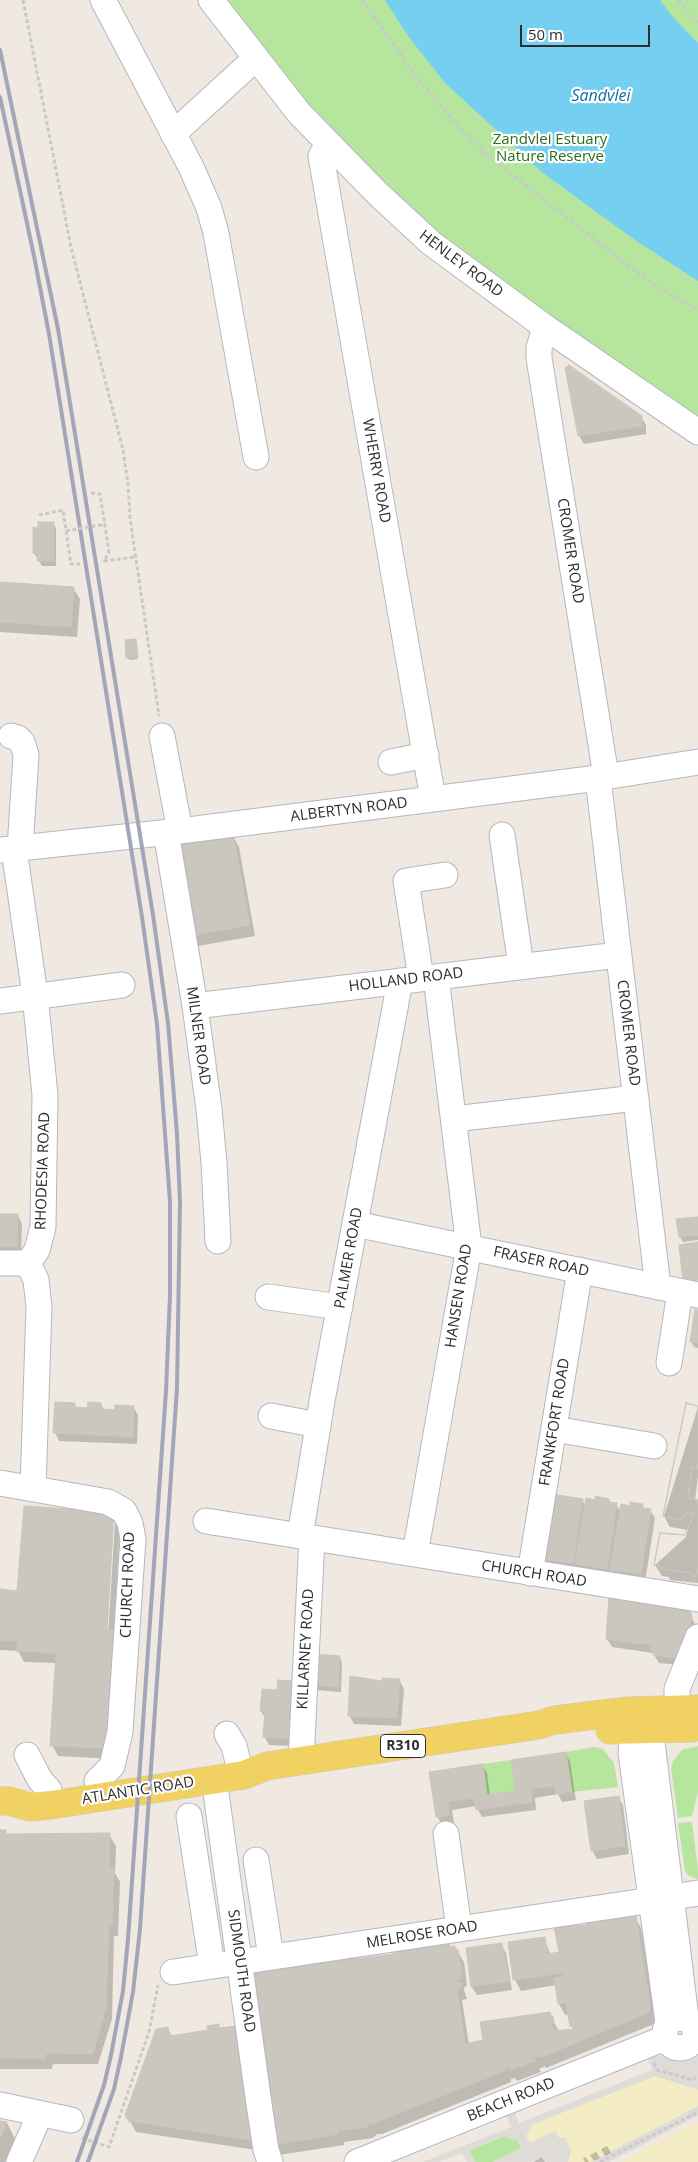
<!DOCTYPE html>
<html>
<head>
<meta charset="utf-8">
<style>
	body { margin:0 }
	#map { position:relative; width:698px; height:2162px; overflow:hidden; background:#efe9e1; font-family:"Open Sans",sans-serif }
	canvas { display:block }
	.scale { position:absolute; left:520px; top:25px; width:130px; height:22px; box-sizing:border-box; border:2px solid #2e2e2e; border-top:0; padding-left:6px; font-size:15px; line-height:18px; white-space:nowrap; color:#2e2e2e; -webkit-text-stroke:4px #fff; paint-order:stroke }
</style>
</head>
<body>
<div id="map">
<canvas width="698" height="2162"></canvas>
<div class="scale">50 m</div>
</div>
<script>
const context = document.querySelector('canvas').getContext('2d');
context.lineJoin = 'round';
function fill(path, color) { context.fillStyle = color; context.fill(path, 'evenodd'); }
const toPath = rows => new Path2D(rows.map(r => 'M' + r).join(''));
function trace(path, color, width, dash) { context.strokeStyle = color; context.lineWidth = width; context.lineCap = dash ? 'butt' : 'round'; context.setLineDash(dash || []); context.stroke(path); }
function drawText(font, color, halo, rows, align = 'center') {
  context.font = font + ' "Open Sans",sans-serif'; context.lineWidth = 4.5; context.setLineDash([]); context.textBaseline = 'middle'; context.strokeStyle = halo; context.fillStyle = color; for (const [text, x, y, turn = 0] of rows) {
    context.save(); context.translate(x, y); context.rotate((+turn || 0) * Math.PI / 180); context.textAlign = isNaN(turn) ? turn : align; if (halo) context.strokeText(text, 0, 0); context.fillText(text, 0, 0); context.restore();
  }
}
const green = toPath([
	[211,0,698,0,698,432,431,243],
	[698,1746,698,1792,692,1816,678,1818,671,1769,673,1761,682,1750],
	[595,1747,603,1749,614,1763,618,1787,572,1792,566,1752],
	[511,1760,515,1791,487,1795,483,1764],
	[692,1822,698,1871,698,1879,689,1876,685,1871,678,1823],
	[505,2136,517,2140,521,2148,493,2162,475,2162,470,2150]
]);
const sand = toPath([
	[655,2075,698,2090,698,2106,591,2162,568,2162,571,2150,565,2137,530,2144,526,2136,531,2129,531,2126],
	[698,2121,698,2162,621,2162]
]);
const plaza = toPath([
	[651,2056,660,2056,677,2062,690,2060,698,2056,698,2090,655,2076,531,2125,531,2129,526,2136,530,2143,555,2131,559,2138,565,2137,571,2150,568,2162,546,2162,543,2156,530,2162,493,2162,521,2148,517,2140,512,2141,505,2136,470,2150,475,2162,467,2162,462,2153,439,2162,423,2162,511,2127,506,2115,514,2111,519,2123,652,2070,648,2058],
	[698,2106,698,2116,609,2162,591,2162]
]);
const water = toPath([
	[385,0,660,0,671,15,698,43,698,281,635,240,543,173,445,83,408,36]
]);
const shadow = toPath([
	[641,416,646,425,646,434,584,444,579,436],
	[53,523,56,528,56,566,42,566,34,553,39,529],
	[0,584,73,588,80,599,77,637,0,632],
	[136,640,138,659,129,660,126,641],
	[233,836,239,847,255,936,198,946,192,935],
	[0,1215,18,1216,22,1224,21,1254,0,1253],
	[698,1219,698,1240,683,1242,680,1237,678,1221],
	[698,1311,698,1348,694,1347,691,1341],
	[74,1404,77,1409,89,1409,101,1404,104,1410,115,1411,133,1407,138,1415,137,1444,59,1441,55,1432],
	[698,1407,698,1477,695,1500,698,1501,698,1583,670,1580,669,1577,662,1576,655,1565,686,1537,688,1530,670,1527,664,1516],
	[582,1500,586,1506,596,1501,609,1500,611,1504,616,1505,621,1512,642,1505,645,1509,650,1510,655,1518,645,1582,616,1578,612,1570,611,1577,581,1572,578,1566,577,1571,548,1567,544,1558],
	[114,1513,120,1524,114,1631,115,1759,58,1756,52,1745,56,1663,24,1662,18,1651,0,1650,0,1590,18,1592],
	[112,1522,115,1522,108,1636,106,1636],
	[610,1598,674,1608,674,1605,683,1606,690,1613,696,1627,681,1665,659,1663,653,1653,612,1647,607,1639],
	[339,1657,342,1662,341,1692,316,1690,313,1685],
	[399,1680,404,1689,401,1726,354,1724,349,1715],
	[278,1692,294,1746,269,1745,264,1736,265,1718,261,1711],
	[566,1753,570,1762,576,1800,562,1802,558,1794,535,1798,536,1810,482,1817,476,1806,452,1810,454,1823,442,1825,437,1816,430,1773,482,1765,487,1773,490,1796,517,1792],
	[618,1797,623,1805,629,1854,597,1859,592,1850],
	[0,1831,5,1831,7,1835,109,1835,116,1846,115,1873,120,1882,118,1936,114,1936,112,2019,98,2064,55,2064,52,2065,52,2069,0,2069],
	[635,1917,641,1928,655,2011,654,2024,546,2068,545,2066,539,2069,541,2072,517,2081,515,2078,511,2079,511,2082,382,2134,377,2134,373,2138,344,2142,344,2145,279,2155,273,2144,357,1961,455,1947,464,1962,467,1986,465,1986,464,1990,467,1999,462,2000,469,2045,484,2041,550,2014,559,2032,570,2031,573,2030,569,2014,565,2015,559,2004,556,1985,521,1991,515,1980,544,1939,551,1955,561,1954,576,1927],
	[501,1944,506,1953,512,1990,477,1995,472,1987],
	[218,2026,263,2151,136,2132,126,2114,167,2029,172,2036,209,2031],
	[0,2122,7,2123,15,2139,5,2162,0,2162],
	[607,2146,611,2153,605,2156,601,2149],
	[596,2152,600,2158,594,2161,590,2155],
	[542,2157,545,2162,533,2162],
	[586,2157,587,2159,589,2162,585,2162,583,2158]
]);
const building = toPath([
	[569,365,642,416,642,426,578,436,565,368,569,365],
	[38,522,54,522,54,561,37,561,38,553,33,553,33,527,38,528,38,522],
	[0,582,74,587,71,627,0,622,0,582],
	[136,639,138,657,126,658,125,640,136,639],
	[233,834,250,925,191,936,174,842,233,834],
	[0,1214,18,1214,17,1247,0,1246,0,1214],
	[698,1217,698,1235,679,1237,676,1219,698,1217],
	[698,1242,698,1280,683,1282,679,1245,698,1242],
	[695,1309,698,1310,698,1343,690,1342,695,1309],
	[55,1402,75,1403,75,1407,87,1408,88,1402,101,1403,101,1409,114,1410,115,1405,134,1406,133,1437,53,1433,55,1402],
	[686,1403,698,1406,698,1468,692,1467,688,1498,698,1500,698,1570,695,1576,692,1576,691,1573,663,1569,663,1567,654,1565,660,1533,685,1535,694,1513,686,1512,685,1516,682,1516,681,1520,663,1516,686,1403],
	[686,1403,698,1406,698,1468,692,1467,688,1498,698,1500,698,1570,695,1576,692,1576,691,1573,663,1569,663,1567,654,1565,660,1533,685,1535,694,1513,686,1512,685,1516,682,1516,681,1520,663,1516,686,1403],
	[552,1494,583,1499,573,1563,542,1559,552,1494],
	[595,1496,609,1499,609,1502,617,1503,607,1569,575,1564,586,1498,595,1500,595,1496],
	[630,1502,643,1504,642,1508,651,1509,641,1574,610,1570,621,1504,630,1506,630,1502],
	[24,1506,114,1512,107,1630,118,1630,109,1748,50,1746,56,1653,16,1651,18,1641,0,1640,0,1589,17,1591,24,1506],
	[609,1596,691,1612,692,1618,676,1658,653,1655,653,1651,651,1650,651,1645,606,1639,609,1596],
	[314,1654,340,1656,338,1687,312,1685,314,1654],
	[350,1676,382,1681,382,1678,400,1679,397,1718,348,1716,350,1676],
	[278,1680,294,1681,290,1739,263,1737,265,1712,260,1711,262,1689,277,1690,278,1680],
	[566,1752,572,1792,556,1794,555,1786,531,1789,532,1802,517,1804,511,1760,566,1752],
	[483,1764,487,1795,515,1791,517,1804,476,1810,474,1798,448,1802,450,1815,436,1817,429,1772,483,1764],
	[619,1796,625,1846,591,1851,584,1801,619,1796],
	[0,1830,6,1830,6,1834,110,1833,109,1869,114,1869,112,1926,109,1926,106,2007,93,2054,49,2053,46,2054,46,2059,0,2058,0,1830],
	[636,1916,649,1999,650,2011,648,2013,539,2058,538,2056,534,2057,536,2061,510,2070,509,2067,505,2068,505,2071,375,2123,370,2123,367,2127,348,2129,338,2131,338,2134,272,2145,250,1972,346,1960,356,1956,357,1959,378,1956,394,1954,393,1951,449,1944,450,1946,455,1946,456,1950,458,1949,462,1975,459,1975,460,1979,457,1980,457,1983,461,1982,461,1989,457,1989,465,2044,483,2040,480,2022,550,2012,551,2016,553,2016,554,2023,552,2024,554,2031,570,2029,570,2031,574,2028,573,2026,570,2027,566,2003,558,2004,554,1978,563,1977,562,1973,513,1980,508,1942,545,1937,548,1954,559,1952,554,1927,587,1925,586,1923,636,1916],
	[502,1943,509,1981,471,1987,466,1948,502,1943],
	[219,2024,219,2028,237,2026,257,2141,128,2121,125,2115,156,2029,168,2027,170,2036,208,2030,207,2026,219,2024],
	[0,2121,7,2122,0,2139,0,2121]
]);
const path = toPath([
	[23,0,71,247,123,450,128,484,130,518,159,716],
	[362,0,416,76,454,122,486,154,629,266,655,285,698,310],
	[678,0,698,23],
	[91,493,100,494,109,552,104,561,136,557],
	[39,515,63,510,71,564,80,564],
	[654,2063,657,2070,693,2080,698,2075],
	[82,2138,109,2147,149,2032,158,1985],
	[600,2162,698,2112]
]);
const minor = toPath([
	[103,0,191,167,209,208,216,233,256,457],
	[211,0,299,113,377,193,431,243,545,327,698,432],
	[173,134,256,58],
	[328,144,321,156,433,799],
	[545,327,539,348,539,358,606,776],
	[11,736,18,738,22,742,26,755,20,848],
	[162,736,180,831],
	[391,762,426,755],
	[598,778,658,1287],
	[166,832,195,1006,209,1109,214,1163,218,1241],
	[502,835,521,966],
	[14,849,35,995,45,1095,43,1227,37,1250,28,1263],
	[0,850,180,831,433,799,598,778,698,762],
	[421,978,406,881,445,875],
	[0,1001,122,985],
	[195,1006,618,955],
	[454,1119,636,1098],
	[355,1224,698,1295],
	[0,1263,28,1263],
	[28,1263,36,1280,39,1307,33,1489],
	[268,1297,340,1307],
	[669,1363,680,1292],
	[271,1416,318,1425],
	[554,1429,654,1446],
	[0,1483,108,1502,124,1511,130,1523,133,1539,120,1732,112,1766,97,1781],
	[206,1521,698,1599],
	[300,1536,322,1401,400,981],
	[415,1554,469,1247,436,977],
	[530,1573,580,1270],
	[648,1710,686,2018],
	[634,1711,631,1753,668,2022],
	[677,1728,677,1689,698,1637],
	[227,1734,234,1746,238,1762],
	[27,1755,40,1780,49,1790],
	[301,1761,312,1538],
	[214,1779,259,2104,266,2150,270,2162],
	[189,1816,212,1966],
	[446,1834,459,1929],
	[256,1860,271,1957],
	[173,1972,698,1893],
	'665 2033a15 15 0 1 1 30 0a15 15 0 1 1-30 0Z',
	[0,2105,71,2120],
	[19,2162,40,2114],
	[357,2162,665,2038]
]);
const major = toPath([
	[610,1730,692,1728],
	[0,1801,9,1801,30,1807,51,1805,244,1775,267,1766,539,1725,555,1720,628,1711,698,1709]
]);
const rail = toPath([
	[0,50,58,329,153,915,168,1023,177,1134,180,1202,177,1388,140,1929,133,1992,121,2057,114,2089,88,2162],
	[0,97,34,256,49,334,142,917,157,1024,170,1202,170,1295,166,1391,128,1939,123,1991,111,2055,104,2085,77,2162]
]);
const pathBridge = toPath([
	[66,531,106,524]
]);
const shields = [
	[403,1746,45]
];
const shieldNames = [
	["R310",403,1746]
];
const parkNames = [
	["Zandvlei Estuary",550,140],
	["Nature Reserve",550,157]
];
const streetNames = [
	["HENLEY ROAD",461,264,37],
	["WHERRY ROAD",376,471,80],
	["CROMER ROAD",570,551,81],
	["ALBERTYN ROAD",349,810,-7],
	["HOLLAND ROAD",406,980,-7],
	["CROMER ROAD",628,1033,83],
	["MILNER ROAD",198,1036,82],
	["RHODESIA ROAD",43,1171,-88],
	["PALMER ROAD",349,1258,-80],
	["FRASER ROAD",541,1262,12],
	["HANSEN ROAD",459,1296,-81],
	["FRANKFORT ROAD",555,1422,-81],
	["CHURCH ROAD",534,1574,9],
	["CHURCH ROAD",128,1585,-88],
	["KILLARNEY ROAD",306,1649,-87],
	["ATLANTIC ROAD",138,1791,-9],
	["MELROSE ROAD",422,1935,-9],
	["SIDMOUTH ROAD",241,1971,82],
	["BEACH ROAD",511,2100,-22]
];
const waterNames = [
	["Sandvlei",601,96]
];
fill(green, '#b6e59e');
fill(sand, '#f3ecc5');
fill(plaza, '#dfdcd8');
fill(water, '#75cff0');
fill(shadow, '#0003');
fill(building, '#cbc7bf');
trace(building, '#cbc5ba', 1);
trace(minor, '#b4b7c1', 27);
trace(major, '#c9c9c9', 29);
trace(path, '#c9c9c9', 3, [4, 2.5]);
trace(minor, '#fff', 25);
trace(major, '#f2d163', 28);
trace(rail, '#a3a6b8', 4);
trace(pathBridge, '#c9c9c9', 3, [4, 2.5]);
for (const [x, y, w] of shields) { const box = new Path2D(); box.roundRect(x - w / 2, y - 11.5, w, 23, 4); context.fillStyle = '#fff'; context.fill(box); trace(box, '#2e2e2e', 1); }
drawText('bold 14px', '#2e2e2e', null, shieldNames);
drawText('15px', '#2c6e1b', '#fff', parkNames);
drawText('15px', '#2e2e2e', '#fff', streetNames);
drawText('italic 16px', '#0d6fa3', '#fff', waterNames);
</script>
</body>
</html>
